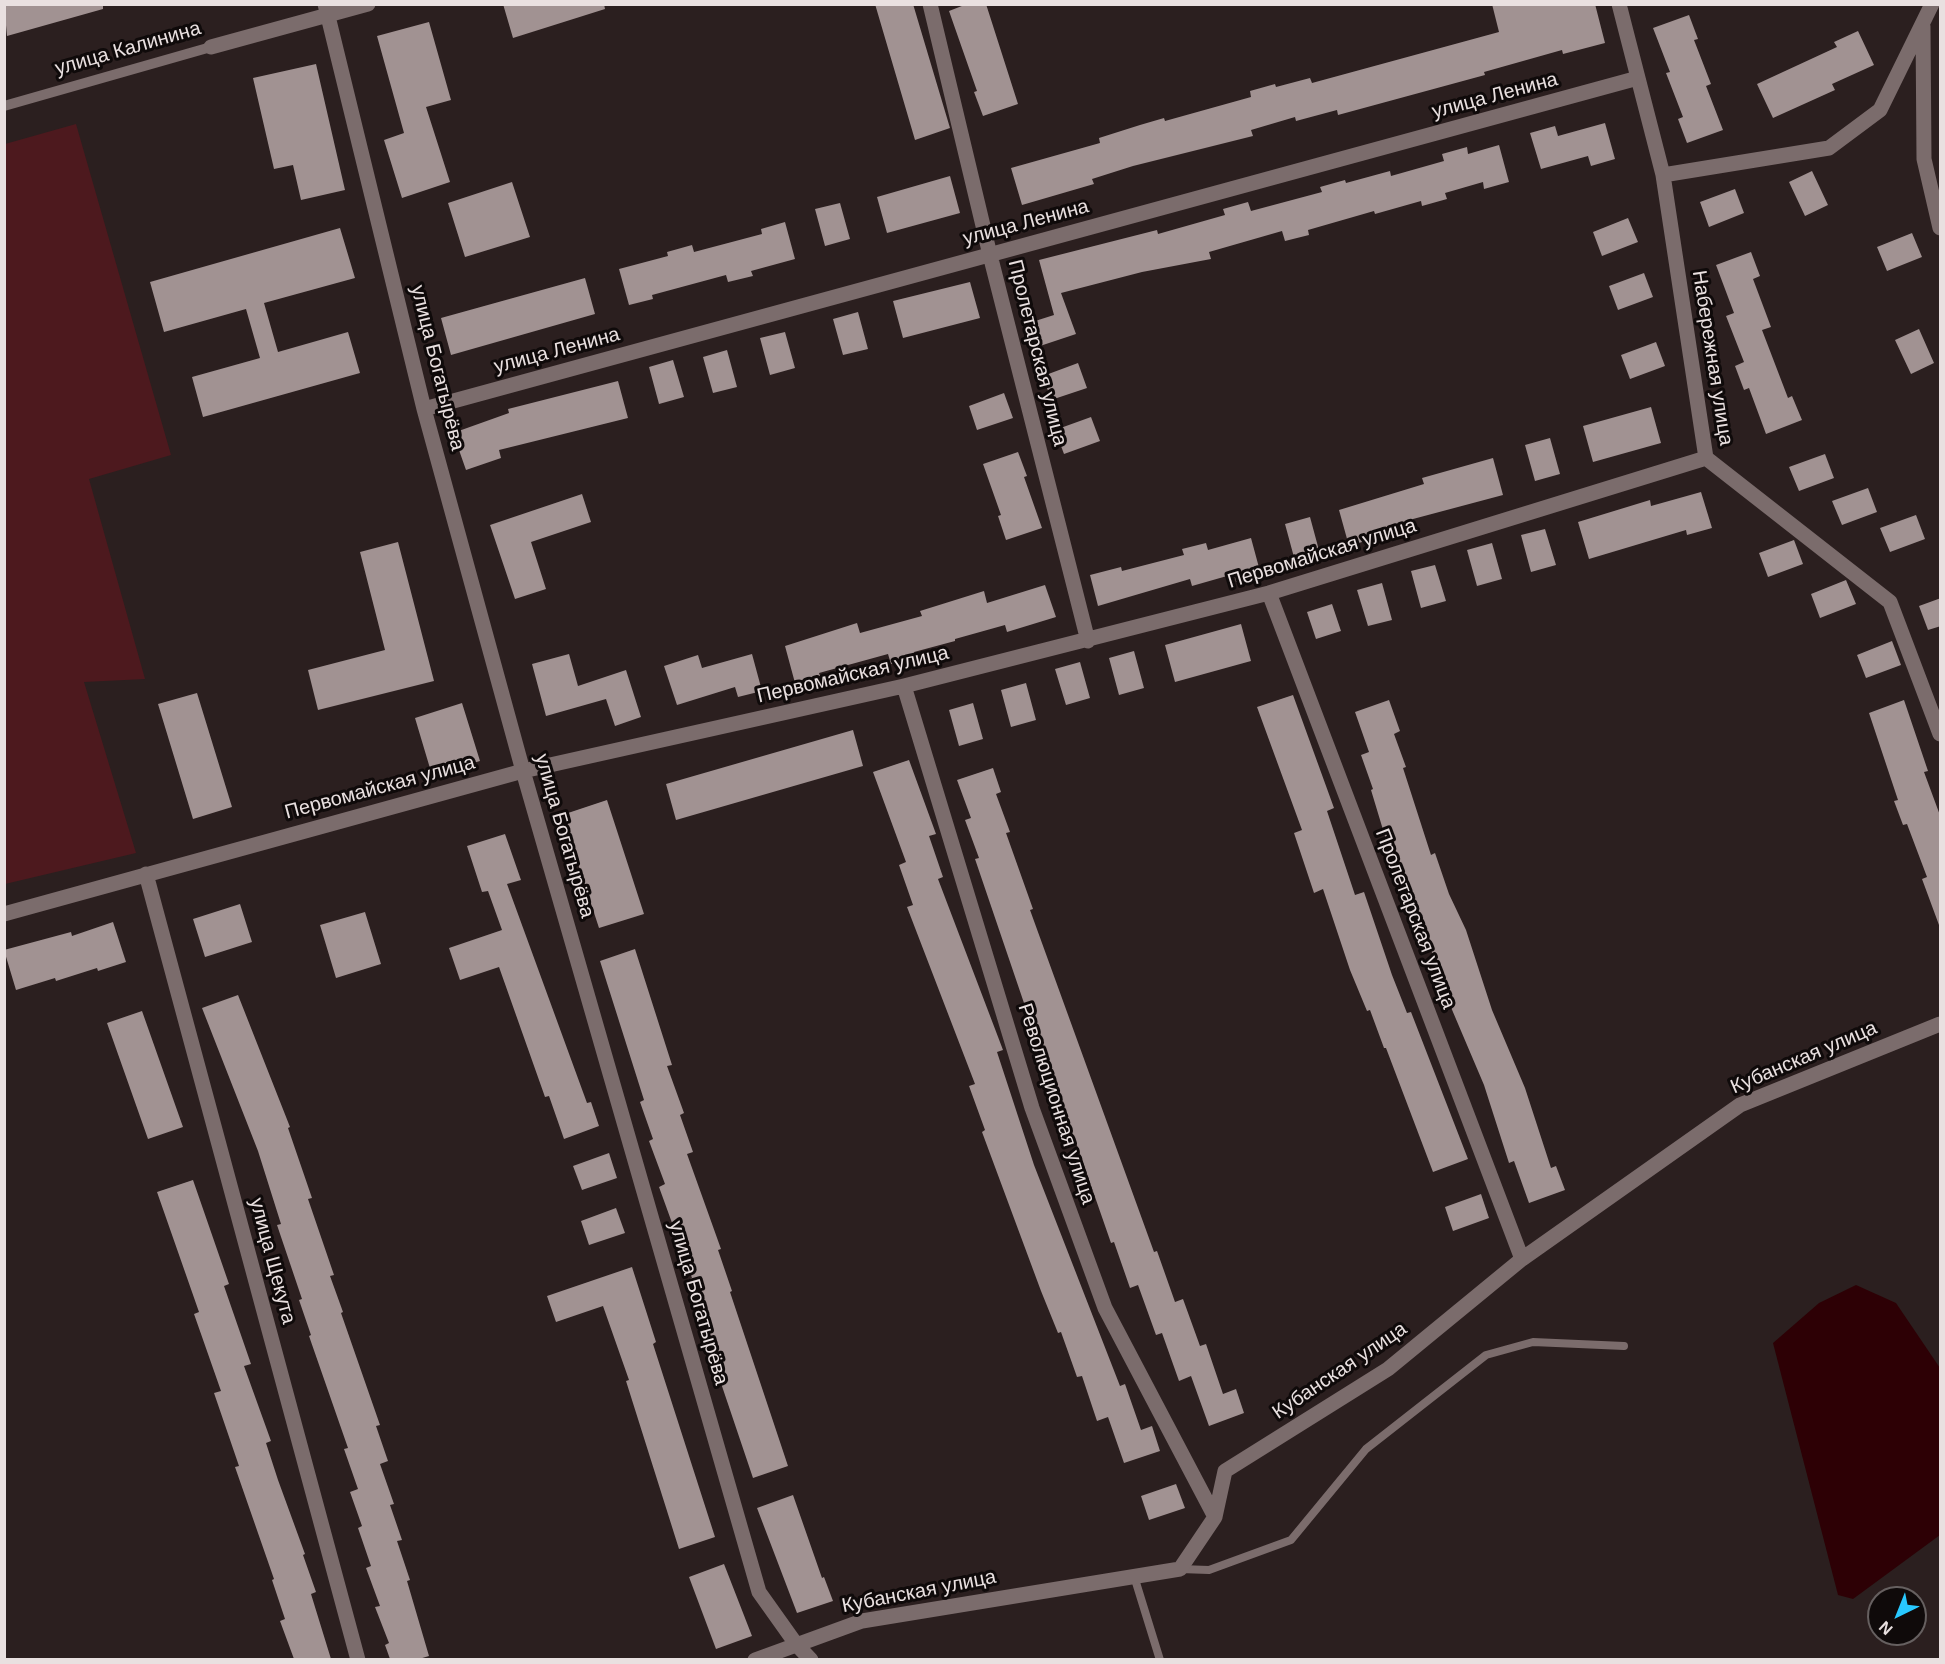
<!DOCTYPE html>
<html>
<head>
<meta charset="utf-8">
<style>
	body { margin:0 }
	#map { position:relative; width:1945px; height:1664px; overflow:hidden; background:#2b1f1f; font-family:Arial,sans-serif }
	canvas { display:block }
	.frame { position:absolute; inset:0; border:6px solid #e9e0e0; pointer-events:none }
	.north { position:absolute; left:1867px; top:1586px; width:60px; height:60px; box-sizing:border-box; background:#0f0a0a; border:2px solid #666060; border-radius:50%; rotate:223deg; font-size:16px; font-weight:700; line-height:24px; text-align:center; color:#e9e0e0 }
	.north::after { content:''; display:block; margin:auto; width:21px; height:27px; background:#28c8ff; clip-path:polygon(50% 0,100% 100%,50% 72%,0 100%) }
</style>
</head>
<body>
<div id="map">
<canvas width="1945" height="1664"></canvas>
<div class="frame"></div>
<div class="north">N</div>
</div>
<script>
const context = document.querySelector('canvas').getContext('2d');
context.lineJoin = 'round';
function fill(path, color) { context.fillStyle = color; context.fill(path, 'evenodd'); }
const toPath = rows => new Path2D(rows.map(r => 'M' + r).join(''));
function trace(path, color, width, dash) { context.strokeStyle = color; context.lineWidth = width; context.lineCap = dash ? 'butt' : 'round'; context.setLineDash(dash || []); context.stroke(path); }
function drawText(font, color, halo, rows, align = 'center') {
  context.font = font + ' Arial,sans-serif'; context.lineWidth = 6; context.setLineDash([]); context.textBaseline = 'middle'; context.strokeStyle = halo; context.fillStyle = color; for (const [text, x, y, turn = 0] of rows) {
    context.save(); context.translate(x, y); context.rotate((+turn || 0) * Math.PI / 180); context.textAlign = isNaN(turn) ? turn : align; if (halo) context.strokeText(text, 0, 0); context.fillText(text, 0, 0); context.restore();
  }
}
const green = toPath([
	[76,124,171,455,89,479,145,679,84,682,136,853,5,884,5,144]
]);
const water = toPath([
	[1856,1285,1896,1303,1940,1368,1940,1535,1853,1599,1838,1595,1773,1343,1819,1303]
]);
const building = toPath([
	[4,4,103,4,103,9,7,36],
	[503,4,604,4,605,9,513,38],
	[875,4,913,4,950,128,915,140],
	[967,4,986,4,1018,104,983,116,974,92,977,91,949,11],
	[1492,4,1595,4,1605,43,1563,54,1562,50,1484,72,1485,75,1338,115,1337,110,1296,121,1295,117,1251,130,1253,136,1133,166,1092,179,1094,184,1022,205,1011,168,1100,143,1099,138,1140,125,1164,118,1165,121,1251,97,1250,91,1275,84,1276,87,1310,78,1312,83,1499,32],
	[1689,15,1698,39,1694,40,1711,84,1706,86,1723,130,1687,143,1678,119,1683,117,1666,73,1670,72,1653,28],
	[429,22,451,100,426,107,450,182,402,198,384,140,404,133,377,36],
	[1858,31,1874,65,1832,84,1835,90,1773,118,1757,84,1837,47,1834,42],
	[316,64,345,190,301,200,293,165,274,169,253,78],
	[1605,123,1615,159,1591,166,1588,156,1541,169,1530,133,1555,126,1558,136],
	[1499,145,1509,182,1484,189,1483,182,1445,193,1447,199,1422,206,1421,201,1375,214,1374,211,1308,230,1309,235,1285,241,1282,231,1209,252,1211,259,1142,272,1061,293,1076,334,1040,346,1032,322,1054,315,1039,260,1157,230,1158,234,1225,215,1223,209,1248,202,1251,211,1322,192,1320,187,1345,180,1346,183,1390,171,1391,176,1444,161,1442,154,1467,147,1468,154],
	[1812,171,1828,205,1805,216,1789,182],
	[950,176,960,213,887,233,877,197],
	[512,182,530,237,465,257,448,203],
	[1735,189,1744,213,1709,227,1700,202],
	[840,203,850,239,825,246,815,209],
	[1628,218,1638,242,1602,256,1593,232],
	[785,222,795,259,751,271,753,276,728,282,726,275,652,295,653,299,629,305,619,269,668,256,667,252,692,245,694,252,762,234,761,229],
	[340,228,355,278,264,303,278,352,348,332,360,373,203,417,192,377,260,358,246,309,164,332,150,282],
	[1912,233,1922,257,1887,271,1877,247],
	[1751,252,1760,276,1753,279,1771,327,1762,330,1788,398,1792,396,1802,420,1766,434,1749,388,1744,390,1735,366,1744,362,1726,316,1734,313,1716,265],
	[1644,273,1653,297,1618,310,1609,286],
	[585,278,595,314,451,355,441,318],
	[970,282,980,318,903,338,893,301],
	[858,312,868,349,843,355,833,319],
	[1919,329,1934,363,1911,374,1895,340],
	[785,332,795,368,770,375,760,338],
	[1656,342,1665,366,1630,379,1621,355],
	[727,350,737,387,713,393,703,357],
	[673,360,684,397,659,404,649,367],
	[1078,363,1087,388,1051,400,1043,376],
	[618,381,628,418,499,450,501,458,466,470,453,433,509,413,508,409],
	[1004,393,1013,418,977,430,969,406],
	[1651,407,1661,443,1593,462,1583,426],
	[1091,417,1100,441,1064,454,1055,430],
	[1550,438,1560,474,1535,481,1525,445],
	[1018,452,1027,476,1024,477,1042,528,1006,540,998,516,1001,515,983,464],
	[1825,454,1834,478,1799,491,1789,467],
	[1493,458,1503,495,1413,519,1414,526,1349,546,1339,510,1424,484,1422,478],
	[1868,488,1877,512,1842,525,1832,501],
	[1701,492,1712,528,1687,535,1686,530,1589,559,1578,522,1650,500,1651,506],
	[582,494,591,522,531,542,546,589,515,599,490,525],
	[1916,515,1925,539,1890,552,1880,528],
	[1310,517,1320,554,1295,561,1285,524],
	[1545,529,1556,565,1531,572,1521,535],
	[1251,538,1261,575,1236,582,1234,574,1192,586,1190,579,1098,606,1090,575,1121,567,1122,571,1184,555,1182,549,1206,543,1208,550],
	[1794,540,1803,564,1768,577,1759,553],
	[398,542,434,681,318,710,308,670,385,650,360,552],
	[1492,543,1502,579,1477,586,1467,550],
	[1435,565,1446,601,1421,608,1411,571],
	[1846,580,1856,604,1820,618,1811,594],
	[1382,583,1392,620,1368,626,1357,590],
	[1045,585,1056,617,1007,632,1005,625,955,639,955,641,914,652,915,657,891,664,888,654,819,673,820,676,795,683,785,646,857,623,860,633,922,616,920,611,984,591,987,603],
	[1941,598,1941,626,1928,630,1919,606],
	[1332,604,1341,631,1316,639,1307,612],
	[1241,624,1251,661,1175,682,1165,645],
	[1892,641,1901,665,1866,678,1857,655],
	[1134,651,1144,688,1119,695,1109,658],
	[569,654,578,686,626,670,641,717,615,726,606,699,546,716,532,664],
	[752,654,762,691,738,697,735,687,677,705,664,666,698,655,702,668],
	[1080,662,1090,698,1066,705,1055,669],
	[1026,683,1036,720,1011,727,1001,690],
	[197,693,232,807,193,819,158,704],
	[1293,695,1334,808,1327,811,1355,895,1364,892,1392,975,1407,1013,1411,1012,1468,1159,1433,1172,1386,1048,1384,1048,1370,1010,1367,1011,1350,970,1323,889,1314,893,1294,833,1302,830,1257,707],
	[1389,700,1400,731,1394,734,1406,767,1403,768,1431,855,1435,853,1449,894,1466,930,1492,1010,1525,1088,1551,1168,1556,1166,1565,1190,1529,1203,1514,1161,1509,1163,1484,1085,1450,1005,1410,889,1407,890,1394,852,1390,853,1371,790,1373,789,1361,755,1369,752,1355,712],
	[1904,700,1928,771,1924,772,1941,818,1939,925,1922,879,1927,877,1907,824,1903,825,1894,801,1898,800,1869,713],
	[462,703,480,761,432,775,415,718],
	[973,703,983,739,959,746,949,710],
	[853,730,863,766,676,820,666,784],
	[909,760,936,834,929,836,943,877,938,879,1003,1050,997,1052,1034,1165,1120,1386,1125,1384,1141,1430,1152,1426,1160,1451,1124,1463,1108,1417,1097,1421,1082,1376,1077,1377,1061,1332,1058,1333,1041,1291,982,1132,985,1130,969,1086,975,1084,907,907,913,905,899,865,906,862,873,772],
	[993,768,1001,792,996,794,1010,832,1006,833,1033,909,1030,910,1154,1252,1157,1251,1175,1302,1183,1299,1200,1346,1206,1344,1223,1394,1236,1389,1244,1413,1209,1426,1191,1376,1179,1381,1162,1333,1156,1335,1138,1285,1130,1288,1114,1242,1111,1243,1078,1148,1060,1103,1058,1103,975,859,979,858,965,820,971,818,957,780],
	[607,800,644,914,599,928,562,815],
	[505,834,521,880,507,884,587,1103,591,1102,599,1126,564,1139,549,1096,545,1097,499,967,460,980,449,948,502,930,488,891,482,892,467,846],
	[240,904,252,942,205,957,193,919],
	[365,912,381,964,336,978,320,925],
	[113,922,126,962,98,971,97,968,56,981,55,978,16,990,4,950,71,932,72,936],
	[635,949,672,1065,667,1066,684,1113,680,1115,693,1152,687,1154,721,1249,718,1250,732,1291,730,1292,788,1466,753,1478,701,1324,703,1323,688,1280,692,1278,659,1187,665,1184,649,1141,653,1139,640,1102,644,1100,600,961],
	[238,995,290,1127,288,1128,312,1198,308,1199,334,1275,330,1276,343,1312,341,1313,380,1425,376,1426,388,1461,380,1464,394,1504,390,1505,402,1540,397,1541,410,1580,407,1581,429,1656,419,1659,390,1659,385,1645,389,1643,375,1607,380,1606,366,1568,371,1566,358,1528,362,1526,350,1492,358,1489,344,1449,348,1448,309,1336,311,1335,299,1300,302,1299,277,1225,281,1224,258,1151,202,1008],
	[142,1011,183,1127,148,1139,107,1023],
	[609,1153,617,1178,582,1190,573,1166],
	[193,1180,229,1284,224,1286,251,1364,244,1366,271,1441,266,1443,278,1480,305,1554,303,1555,316,1592,311,1594,331,1659,294,1659,280,1621,285,1619,272,1580,274,1579,235,1467,239,1466,214,1393,221,1391,194,1314,199,1312,157,1192],
	[1481,1194,1489,1218,1453,1231,1445,1207],
	[616,1208,625,1233,589,1245,581,1221],
	[632,1267,656,1342,653,1344,715,1537,679,1549,626,1381,629,1380,603,1306,556,1322,547,1296],
	[1176,1484,1185,1508,1149,1520,1141,1496],
	[793,1495,822,1578,824,1577,833,1601,797,1613,757,1508],
	[724,1564,752,1636,716,1649,689,1577]
]);
const service = toPath([
	[1180,1569,1209,1570,1291,1540,1366,1449,1486,1355,1533,1342,1624,1346],
	[1134,1576,1160,1660]
]);
const pedestrian = toPath([
	[4,106,211,47]
]);
const minor = toPath([
	[325,4,424,409,523,771,759,1592,796,1644,811,1660],
	[930,4,990,255,1088,641],
	[1619,4,1663,175,1706,458,1890,602,1940,734],
	[1923,26,1924,159,1940,228],
	[211,47,368,4],
	[1663,175,1829,148,1880,110,1932,4],
	[424,409,1638,78],
	[1269,593,1522,1259],
	[904,686,1032,1108,1105,1308,1215,1517],
	[146,874,358,1660],
	[4,914,523,771,904,686,1269,593,1706,458],
	[755,1660,862,1621,1180,1569,1215,1517,1225,1471,1388,1369,1522,1259,1740,1105,1940,1024]
]);
const streetNames = [
	["улица Калинина",128,49,-16],
	["улица Ленина",1495,96,-15],
	["улица Ленина",1026,223,-15],
	["улица Ленина",557,351,-15],
	["Пролетарская улица",1037,353,76],
	["Набережная улица",1712,358,81],
	["улица Богатырёва",437,368,76],
	["Первомайская улица",1322,554,-17],
	["Первомайская улица",853,675,-13],
	["Первомайская улица",380,788,-15],
	["улица Богатырёва",564,836,74],
	["Пролетарская улица",1415,919,69],
	["Кубанская улица",1804,1058,-23],
	["Революционная улица",1056,1104,72],
	["улица Щекута",272,1261,75],
	["улица Богатырёва",698,1303,74],
	["Кубанская улица",1340,1371,-34],
	["Кубанская улица",919,1592,-11]
];
fill(green, '#4d191e');
fill(water, '#2d0005');
fill(building, '#a19292');
trace(service, '#7b6c6c', 8);
trace(pedestrian, '#7b6c6c', 10);
trace(minor, '#7b6c6c', 15);
drawText('20px', '#e9e0e0', '#0f0a0a', streetNames);
</script>
</body>
</html>
